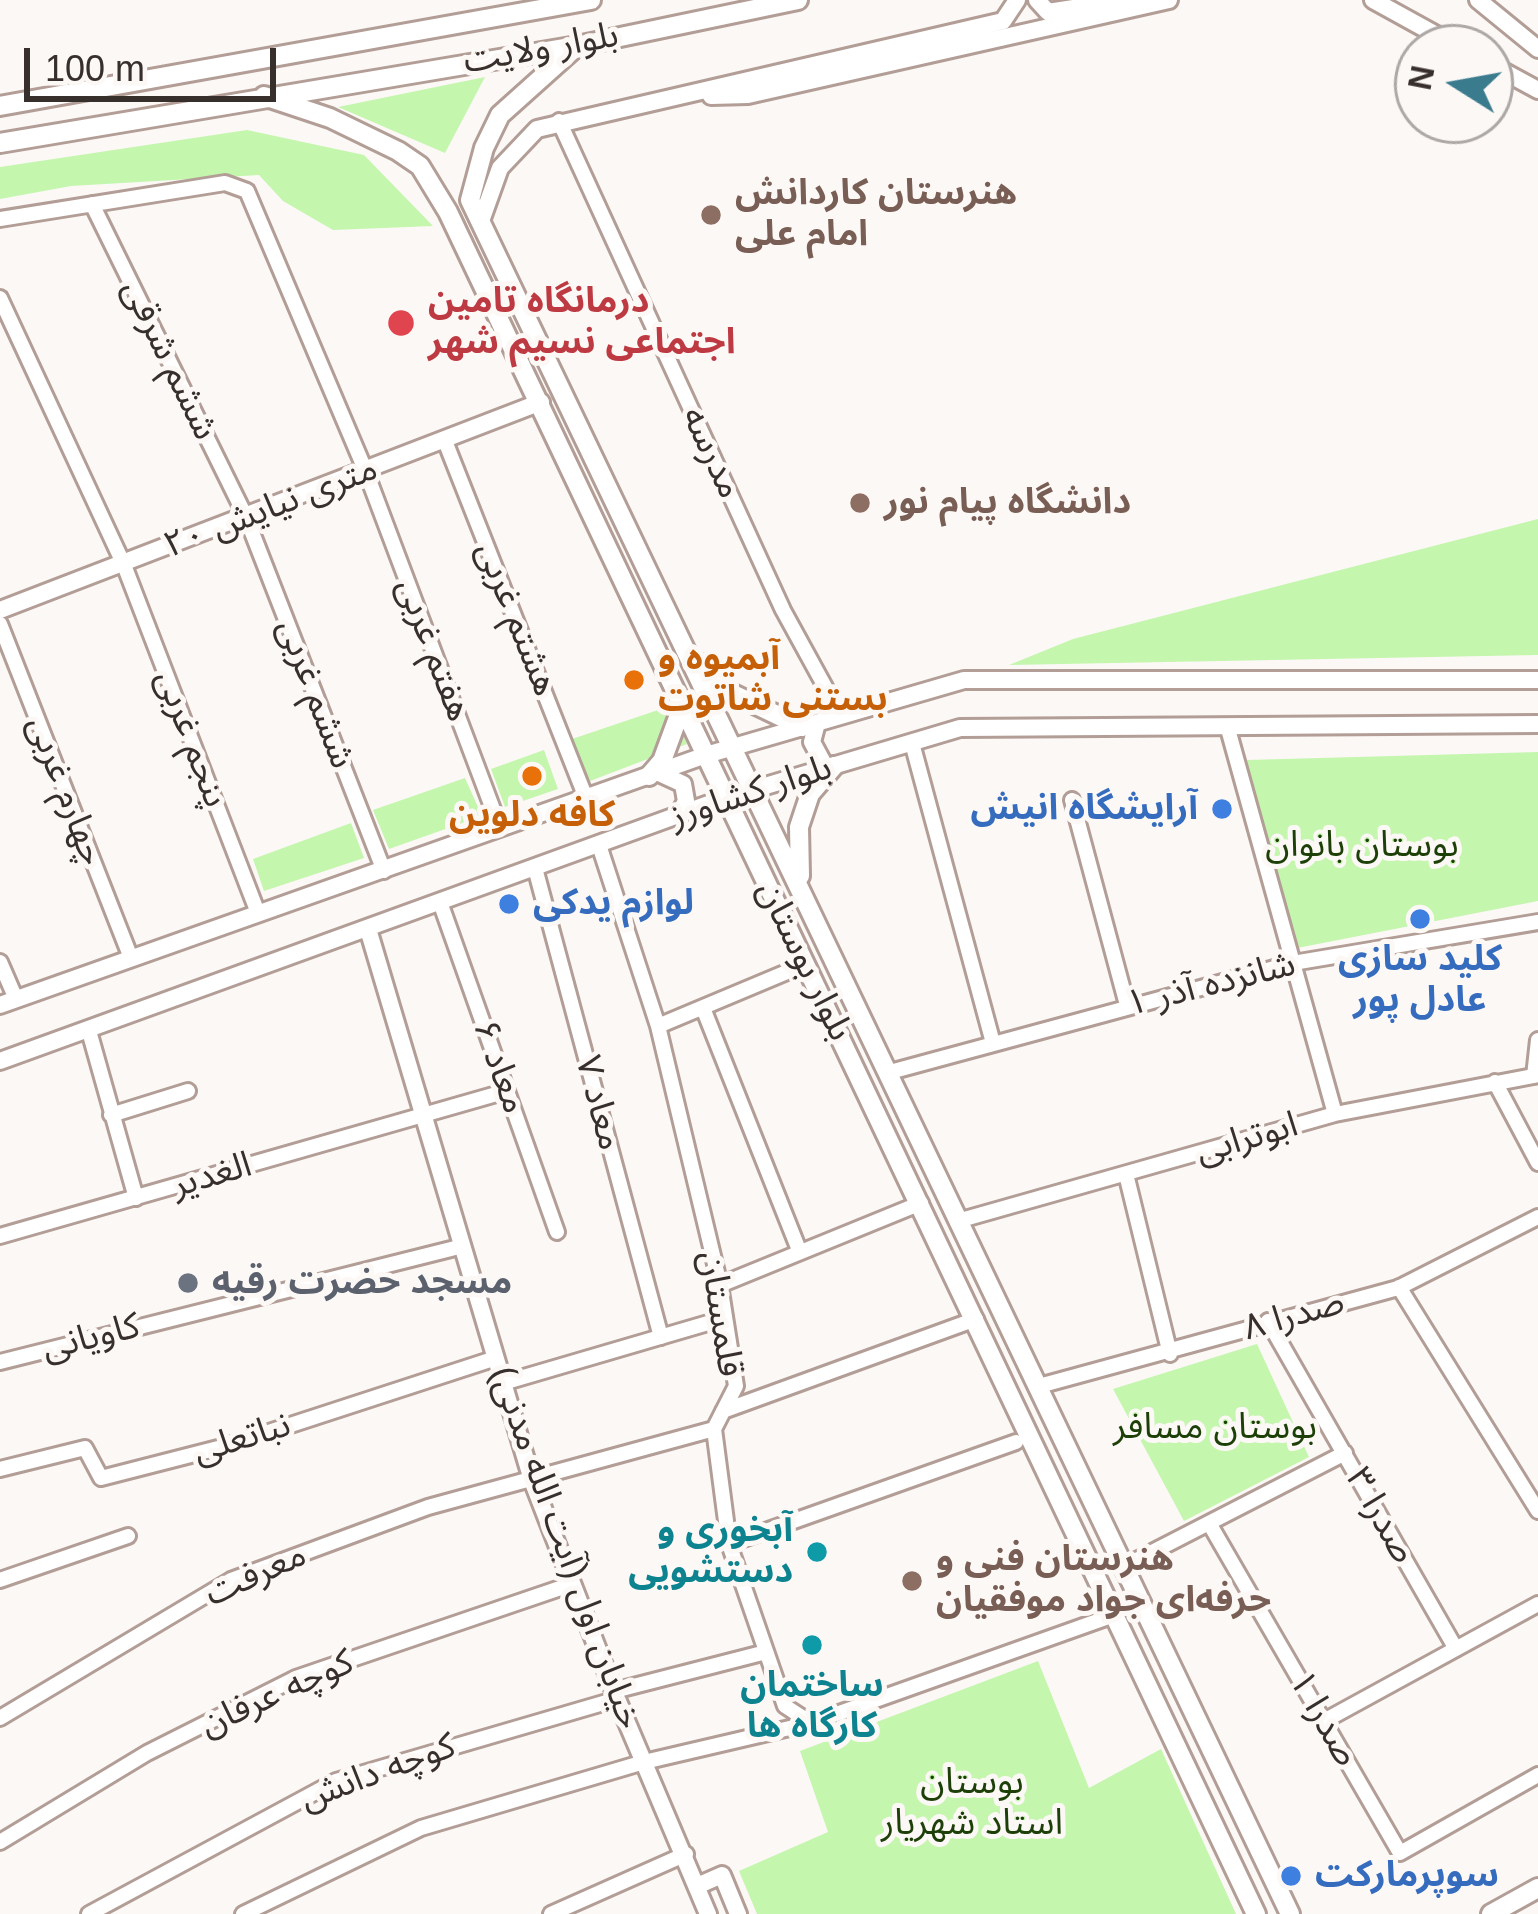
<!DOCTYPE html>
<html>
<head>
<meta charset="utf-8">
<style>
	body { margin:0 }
	#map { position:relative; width:1538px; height:1914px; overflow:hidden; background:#fcf8f6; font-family:Helvetica,sans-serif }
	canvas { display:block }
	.north { position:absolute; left:1394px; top:24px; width:120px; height:120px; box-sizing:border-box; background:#fcf8f6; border:3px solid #ada8a5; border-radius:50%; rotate:281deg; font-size:33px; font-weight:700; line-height:48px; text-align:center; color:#372f2c }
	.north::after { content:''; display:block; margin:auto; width:42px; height:54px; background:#3a7c8e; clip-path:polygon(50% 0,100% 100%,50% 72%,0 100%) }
	.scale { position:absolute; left:24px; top:48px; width:252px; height:54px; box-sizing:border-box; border:6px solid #372f2c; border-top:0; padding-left:15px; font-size:36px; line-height:42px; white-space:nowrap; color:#372f2c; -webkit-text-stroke:9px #fcf8f6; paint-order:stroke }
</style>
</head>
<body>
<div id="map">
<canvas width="1538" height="1914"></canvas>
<div class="north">N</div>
<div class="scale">100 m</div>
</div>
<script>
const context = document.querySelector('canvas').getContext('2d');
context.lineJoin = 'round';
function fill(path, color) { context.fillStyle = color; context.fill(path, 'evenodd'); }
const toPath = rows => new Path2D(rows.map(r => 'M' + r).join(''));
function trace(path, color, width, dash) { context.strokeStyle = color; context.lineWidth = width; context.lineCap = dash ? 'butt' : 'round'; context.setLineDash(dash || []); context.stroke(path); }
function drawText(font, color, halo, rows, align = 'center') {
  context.font = font + ' Helvetica,"Noto Sans Arabic",sans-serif'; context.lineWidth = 10; context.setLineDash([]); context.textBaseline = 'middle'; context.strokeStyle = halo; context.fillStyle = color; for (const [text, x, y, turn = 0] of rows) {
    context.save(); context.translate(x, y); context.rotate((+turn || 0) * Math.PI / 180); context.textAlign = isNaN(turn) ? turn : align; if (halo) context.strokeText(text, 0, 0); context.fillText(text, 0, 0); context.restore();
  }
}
const green = toPath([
	[485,77,445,153,338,107],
	[247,130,364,155,433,226,333,230,283,201,259,175,71,186,0,199,0,167],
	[1538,519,1538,655,1009,665,1073,639],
	[670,706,687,744,590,781,572,739],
	[544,750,558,789,505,807,491,769],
	[1538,752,1538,901,1287,950,1247,760],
	[465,778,482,816,389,849,373,810],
	[351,823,364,858,264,891,253,859],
	[1257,1344,1309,1457,1184,1521,1113,1389],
	[1038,1661,1089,1788,1161,1749,1236,1914,757,1914,739,1871,828,1832,800,1751]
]);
const minor = toPath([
	[559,121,783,610,841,716],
	[92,204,246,517,384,871],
	[0,219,225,183,247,191,366,472,500,828],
	[0,298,124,565,258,913],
	[445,441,586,798],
	[0,624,131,958],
	[1228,729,1335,1114],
	[912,743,993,1043],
	[1072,800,1127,1005],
	[599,845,658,1026,720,1285,736,1386,714,1429,729,1544,785,1706,811,1723],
	[535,868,661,1337],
	[440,902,557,1232],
	[0,962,16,999],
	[703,1008,799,1250],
	[658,1026,806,964],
	[89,1031,136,1198],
	[890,1072,1293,963,1538,922],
	[1534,1076,1538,1040],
	[1495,1082,1538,1163],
	[111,1115,188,1091],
	[1126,1174,1170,1354],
	[961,1220,1335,1114,1538,1075],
	[0,1236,507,1091],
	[720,1285,921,1203],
	[1399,1287,1538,1511],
	[1268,1321,1456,1649],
	[0,1362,463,1246],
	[503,1383,725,1318],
	[1039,1386,1398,1288,1538,1217],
	[723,1411,976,1319],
	[0,1469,85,1448,101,1478,226,1446,496,1358],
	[1209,1523,1400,1853,1538,1775],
	[729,1544,1016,1442],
	[1125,1566,1345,1453],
	[0,1580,128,1536],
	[614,1691,766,1652],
	[0,1718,231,1580,428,1507,714,1429],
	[1324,1721,1538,1604],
	[0,1842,147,1753,296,1678,572,1584],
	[89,1914,336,1781,617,1699],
	[243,1914,421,1828,644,1762,811,1723,1117,1614],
	[551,1914,686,1854]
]);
const tertiary = toPath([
	[1037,0,1048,12,1124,0],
	[1373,0,1460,48],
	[1478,0,1538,49],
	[1490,64,1538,90],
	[711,96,748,95,1169,0],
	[481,221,500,168,537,129,1003,21,1017,0],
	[0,610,541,402],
	[817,723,812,742,826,768],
	[659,773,683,784,686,801,678,816],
	[368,929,532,1480,617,1699,708,1914],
	[0,1005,706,755,964,680,1538,680],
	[0,1061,725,798,960,728,1538,724],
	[697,1886,722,1875,738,1914]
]);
const secondary = toPath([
	[577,46,500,115,484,148,470,200,1290,1914],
	[264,96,330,118,398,151,420,166,448,212,1256,1914],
	[0,106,591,0],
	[0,143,577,46,798,0],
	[701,664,729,692,802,727],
	[649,776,662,761,683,704],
	[800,876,799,827,810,794,834,766],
	[1491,1914,1538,1888]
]);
const markers = [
	[711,215,12,"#8d6e63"],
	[401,323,15,"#e0444e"],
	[860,503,12,"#8d6e63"],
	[634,680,12,"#e8710a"],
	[532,776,12,"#e8710a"],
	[1222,809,12,"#3f7fe0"],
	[509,904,12,"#3f7fe0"],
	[1420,919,12,"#3f7fe0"],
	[188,1283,12,"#6b7280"],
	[817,1552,12,"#0f9aa8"],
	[912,1581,12,"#8d6e63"],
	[812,1645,12,"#0f9aa8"],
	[1291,1876,12,"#3f7fe0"]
];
const streetNames = [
	["بلوار ولایت",541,49,-10],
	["ششم شرقی",169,360,64],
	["مدرسه",711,453,65],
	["۲۰ متری نیایش",271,508,-21],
	["هشتم غربی",516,619,68],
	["هفتم غربی",433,650,69],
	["ششم غربی",315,694,69],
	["پنجم غربی",191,739,69],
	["چهارم غربی",65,791,69],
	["بلوار کشاورز",751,793,-18],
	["بلوار بوستان",804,961,64],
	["شانزده آذر ۱",1211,985,-14],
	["معاد ۶",499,1067,70],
	["معاد ۷",598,1103,75],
	["ابوترابی",1247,1139,-16],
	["الغدیر",212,1176,-16],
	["قلمستان",720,1314,81],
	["صدرا ۸",1294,1316,-16],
	["کاویانی",91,1338,-14],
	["نباتعلی",242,1439,-17],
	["صدرا ۳",1380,1516,60],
	["خیابان اول (آیت الله مدنی)",565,1548,70],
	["معرفت",256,1575,-24],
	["کوچه عرفان",277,1694,-24],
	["صدرا ۱",1323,1719,60],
	["کوچه دانش",378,1773,-20]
];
const educationNames = [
	["هنرستان کاردانش",735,194],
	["امام علی",735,235],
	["دانشگاه پیام نور",884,503],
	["هنرستان فنی و",936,1560],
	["حرفه‌ای جواد موفقیان",936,1601]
];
const healthNames = [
	["درمانگاه تامین",428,302],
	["اجتماعی نسیم شهر",428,343]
];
const foodNames = [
	["آبمیوه و",658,659],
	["بستنی شاتوت",658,700],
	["کافه دلوین",532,816,"center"]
];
const shopNames = [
	["آرایشگاه انیش",1198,809,"right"],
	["لوازم یدکی",533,904],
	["کلید سازی",1420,960,"center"],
	["عادل پور",1420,1001,"center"],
	["سوپرمارکت",1315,1876]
];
const parkNames = [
	["بوستان بانوان",1362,846],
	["بوستان مسافر",1215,1428],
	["بوستان",972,1783],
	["استاد شهریار",972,1824]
];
const worshipNames = [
	["مسجد حضرت رقیه",212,1283]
];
const cultureNames = [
	["آبخوری و",793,1531],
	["دستشویی",793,1572],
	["ساختمان",812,1686,"center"],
	["کارگاه ها",812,1727,"center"]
];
fill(green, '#c4f6ae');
trace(minor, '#b29e96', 20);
trace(tertiary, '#b29e96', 22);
trace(secondary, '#b29e96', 24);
trace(minor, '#fff', 14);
trace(tertiary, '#fff', 16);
trace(secondary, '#fff', 18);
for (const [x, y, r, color] of markers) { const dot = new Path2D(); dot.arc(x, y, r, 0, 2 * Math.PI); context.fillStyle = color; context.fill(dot); trace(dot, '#fcf8f6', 4.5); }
drawText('36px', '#372f2c', '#fcf8f6', streetNames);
drawText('bold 36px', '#785e54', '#fcf8f6', educationNames, 'left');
drawText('bold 36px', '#be3a42', '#fcf8f6', healthNames, 'left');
drawText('bold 36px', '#c56008', '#fcf8f6', foodNames, 'left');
drawText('bold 36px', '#366cbe', '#fcf8f6', shopNames, 'left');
drawText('36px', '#1d3f08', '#fcf8f6', parkNames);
drawText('bold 36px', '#5b616d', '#fcf8f6', worshipNames, 'left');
drawText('bold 36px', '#0d838f', '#fcf8f6', cultureNames, 'right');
</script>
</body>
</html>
